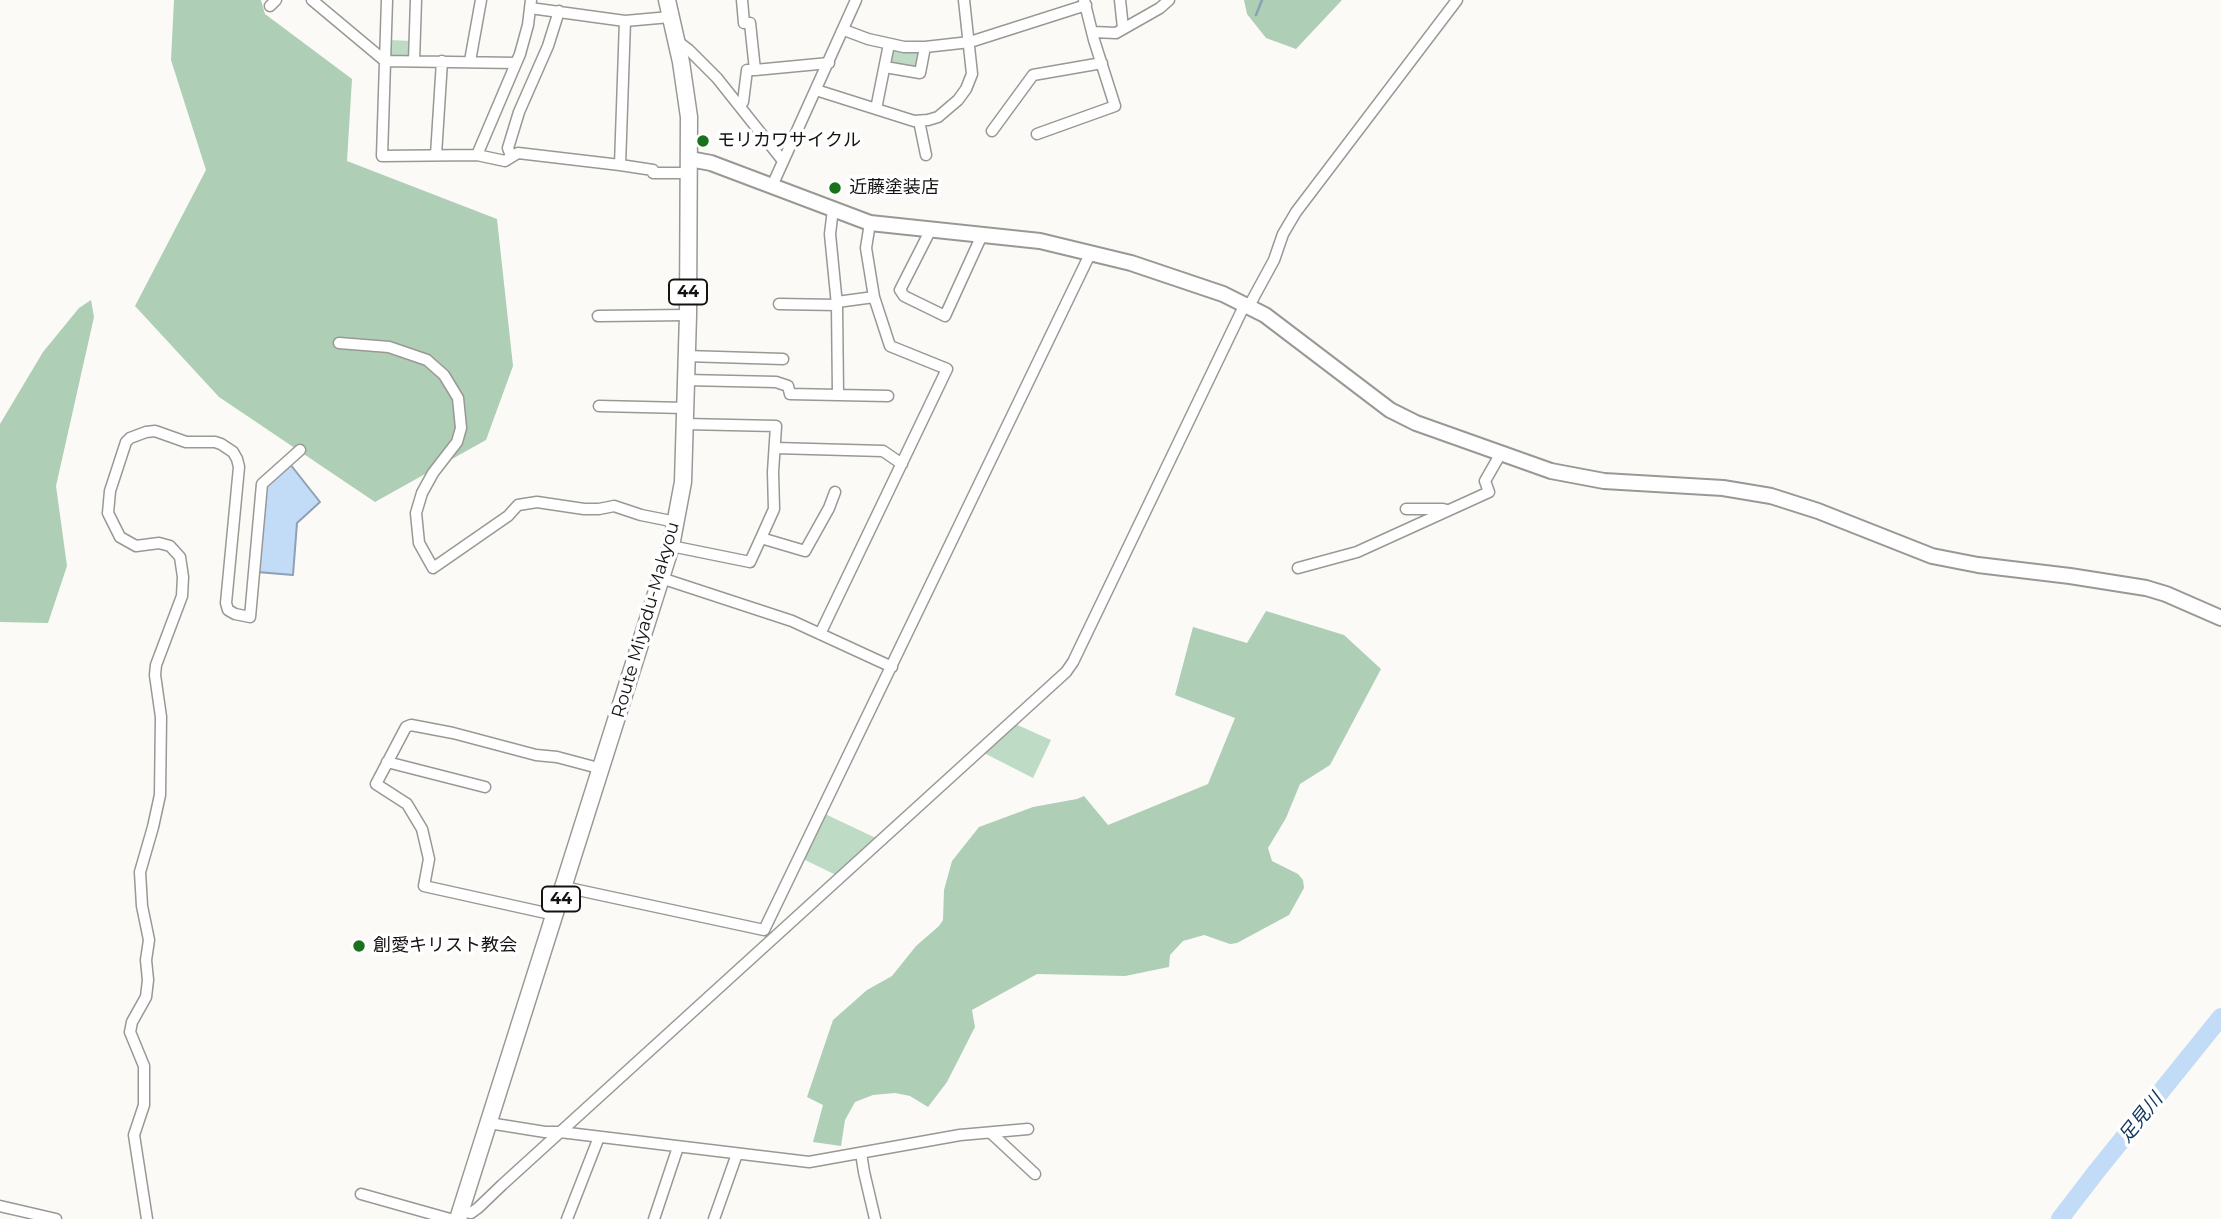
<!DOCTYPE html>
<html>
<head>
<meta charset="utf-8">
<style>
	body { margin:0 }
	canvas { display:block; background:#fcfaf7 }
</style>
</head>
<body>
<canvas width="2221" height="1219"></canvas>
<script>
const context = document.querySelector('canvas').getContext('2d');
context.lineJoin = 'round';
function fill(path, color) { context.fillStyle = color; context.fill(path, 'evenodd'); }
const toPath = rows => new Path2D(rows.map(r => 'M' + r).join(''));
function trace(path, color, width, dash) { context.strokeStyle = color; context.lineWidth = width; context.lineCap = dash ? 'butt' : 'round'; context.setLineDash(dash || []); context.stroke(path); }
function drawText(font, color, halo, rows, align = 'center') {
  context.font = font + ' Montserrat,"Noto Sans JP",sans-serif'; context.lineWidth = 7; context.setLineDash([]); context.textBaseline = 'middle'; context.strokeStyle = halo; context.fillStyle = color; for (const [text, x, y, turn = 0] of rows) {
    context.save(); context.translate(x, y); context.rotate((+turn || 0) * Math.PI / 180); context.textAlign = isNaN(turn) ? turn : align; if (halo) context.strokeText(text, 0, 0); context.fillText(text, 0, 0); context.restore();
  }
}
const green = toPath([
	[390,40,412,41,409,58,391,58,389,55],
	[893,47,921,52,919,65,915,69,891,65,888,62],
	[1013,723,1051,740,1033,778,982,752],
	[825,814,878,839,838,876,803,859]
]);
const forest = toPath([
	[174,0,261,0,265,14,352,79,347,161,497,219,513,366,486,440,375,502,219,397,135,306,206,170,171,60],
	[1244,0,1342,0,1296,49,1266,38,1247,14],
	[91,300,94,317,56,486,67,566,48,623,0,622,0,424,43,352,79,308],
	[1266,611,1344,635,1381,669,1330,765,1300,784,1286,818,1268,848,1272,861,1298,874,1303,880,1304,888,1289,915,1237,943,1230,944,1204,935,1183,941,1170,955,1169,967,1125,976,1037,974,972,1010,975,1027,947,1082,928,1107,910,1096,895,1093,873,1095,855,1102,845,1120,841,1146,813,1142,823,1105,807,1097,833,1020,867,990,892,976,916,946,939,926,943,920,944,890,952,861,979,827,1033,807,1077,799,1084,796,1108,825,1208,784,1235,718,1175,695,1193,627,1247,643]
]);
const water = toPath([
	[290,464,320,502,297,523,293,575,257,572,263,487,290,464]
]);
const stream = toPath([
	[1256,15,1262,0]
]);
const river = toPath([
	[2060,1219,2096,1172,2221,1017]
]);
const street = toPath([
	[312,0,385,61,516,63],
	[387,0,382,156,477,155,505,161,518,153,620,165,653,170,653,173,689,173],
	[742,0,744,23,750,23,755,70,829,63],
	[1120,0,1123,28],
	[270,6,276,0],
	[530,8,625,21,670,17],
	[844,30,868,39,904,47,925,47,970,42,1086,5],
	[1093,32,1116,33,1160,8,1169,0],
	[677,41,689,50,717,78,783,161],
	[414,61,416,0],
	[470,61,481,0],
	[885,67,920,73,925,47],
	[816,90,914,121,928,120,938,117,958,100,966,89,972,74,964,0],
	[743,102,747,70,755,70],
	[876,109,889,44],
	[919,121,926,155],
	[992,131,1033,75,1102,63],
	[1037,134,1115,106,1094,40,1084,0],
	[436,155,442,61],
	[477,155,520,54,528,25,531,0],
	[511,156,508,148,519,112,548,46,559,11],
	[620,165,625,21],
	[772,186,856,0],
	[833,209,830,234,837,305,838,395],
	[931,229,900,290,904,296,945,316,982,235],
	[837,302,874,297,866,248,870,223],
	[779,304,837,305],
	[1249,306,1274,260,1283,234,1296,212,1457,0],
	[598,316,688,315],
	[339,343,389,347,427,360,444,375,458,398,461,428,457,442,433,473,422,493,416,513,419,543,433,568,508,516,518,505,537,502,584,509,599,509,614,506,641,515,676,522],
	[686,356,783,359],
	[686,380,776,382,788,386,790,394,888,396],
	[599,406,685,408],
	[685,424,776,426,773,472,774,509,761,538,805,551,829,508,835,492],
	[775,448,883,451,902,464],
	[1406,509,1443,509,1447,510],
	[671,546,750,562,761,538],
	[1298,568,1357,552,1489,492,1485,481,1501,453],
	[661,578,792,621,892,667],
	[820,634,947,369,890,346,874,297],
	[387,762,485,787],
	[564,887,764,930,1091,252],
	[555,915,424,886,429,859,422,829,407,804,376,784,406,727,411,725,453,733,536,755,557,757,602,769],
	[489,1123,545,1132,560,1132,809,1162,960,1135,1028,1129],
	[991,1133,1035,1174],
	[861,1153,864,1172,875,1219],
	[361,1194,450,1219],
	[0,1206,56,1219],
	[461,1211,471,1213,478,1208,502,1185,1066,672,1073,662,1245,304],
	[147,1219,134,1135,144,1105,144,1066,130,1032,132,1022,146,997,148,980,146,960,149,940,142,906,140,872,153,827,160,795,161,717,155,675,156,665,182,596,183,577,180,557,170,546,159,543,136,546,120,537,108,513,110,491,126,442,130,438,146,432,155,431,186,442,215,442,221,444,233,452,237,459,239,467,226,603,228,610,235,614,250,617,262,484,300,450],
	[567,1219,599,1137],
	[654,1219,678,1147],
	[714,1219,737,1154]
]);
const secondary = toPath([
	[690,159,711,163,870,223,1040,241,1131,263,1223,294,1265,315,1390,410,1416,423,1551,471,1604,481,1723,488,1771,496,1818,511,1932,556,1978,565,2070,576,2146,588,2166,594,2221,618]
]);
const primary = toPath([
	[458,1219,661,578,671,546,683,482,688,315,689,117,681,62,667,0]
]);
const markers = [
	[703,141,7,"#1a711c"],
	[835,188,7,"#1a711c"],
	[359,946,7,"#1a711c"]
];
const shields = [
	[688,292,38],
	[561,899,38]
];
const shieldNames = [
	["44",688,292],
	["44",561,899]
];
const poiNames = [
	["モリカワサイクル",717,141],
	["近藤塗装店",849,188],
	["創愛キリスト教会",373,946]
];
const streetNames = [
	["Route Miyadu-Makyou",646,620,-74]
];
const waterNames = [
	["足見川",2141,1118,-51]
];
fill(green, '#bedbc5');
fill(forest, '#aeceb6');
fill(water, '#c2dcf8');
trace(water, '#8ea0b3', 2);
trace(stream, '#8ea0b3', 2.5);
trace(river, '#c2dcf8', 18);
trace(street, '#999895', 13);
trace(secondary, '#999895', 18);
trace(primary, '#999895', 19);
trace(street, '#fff', 10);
trace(secondary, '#fff', 14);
trace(primary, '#fff', 16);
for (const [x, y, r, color] of markers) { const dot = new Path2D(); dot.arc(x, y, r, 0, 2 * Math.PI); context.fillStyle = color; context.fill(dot); trace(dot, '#fff', 2.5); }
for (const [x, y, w] of shields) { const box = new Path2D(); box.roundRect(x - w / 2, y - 12.5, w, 25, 5); context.fillStyle = '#fff'; context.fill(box); trace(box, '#141312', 2); }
drawText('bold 16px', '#141312', null, shieldNames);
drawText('18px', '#141312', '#fff', poiNames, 'left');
drawText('18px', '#141312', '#fff', streetNames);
drawText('italic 19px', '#0f365b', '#fff', waterNames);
</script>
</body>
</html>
